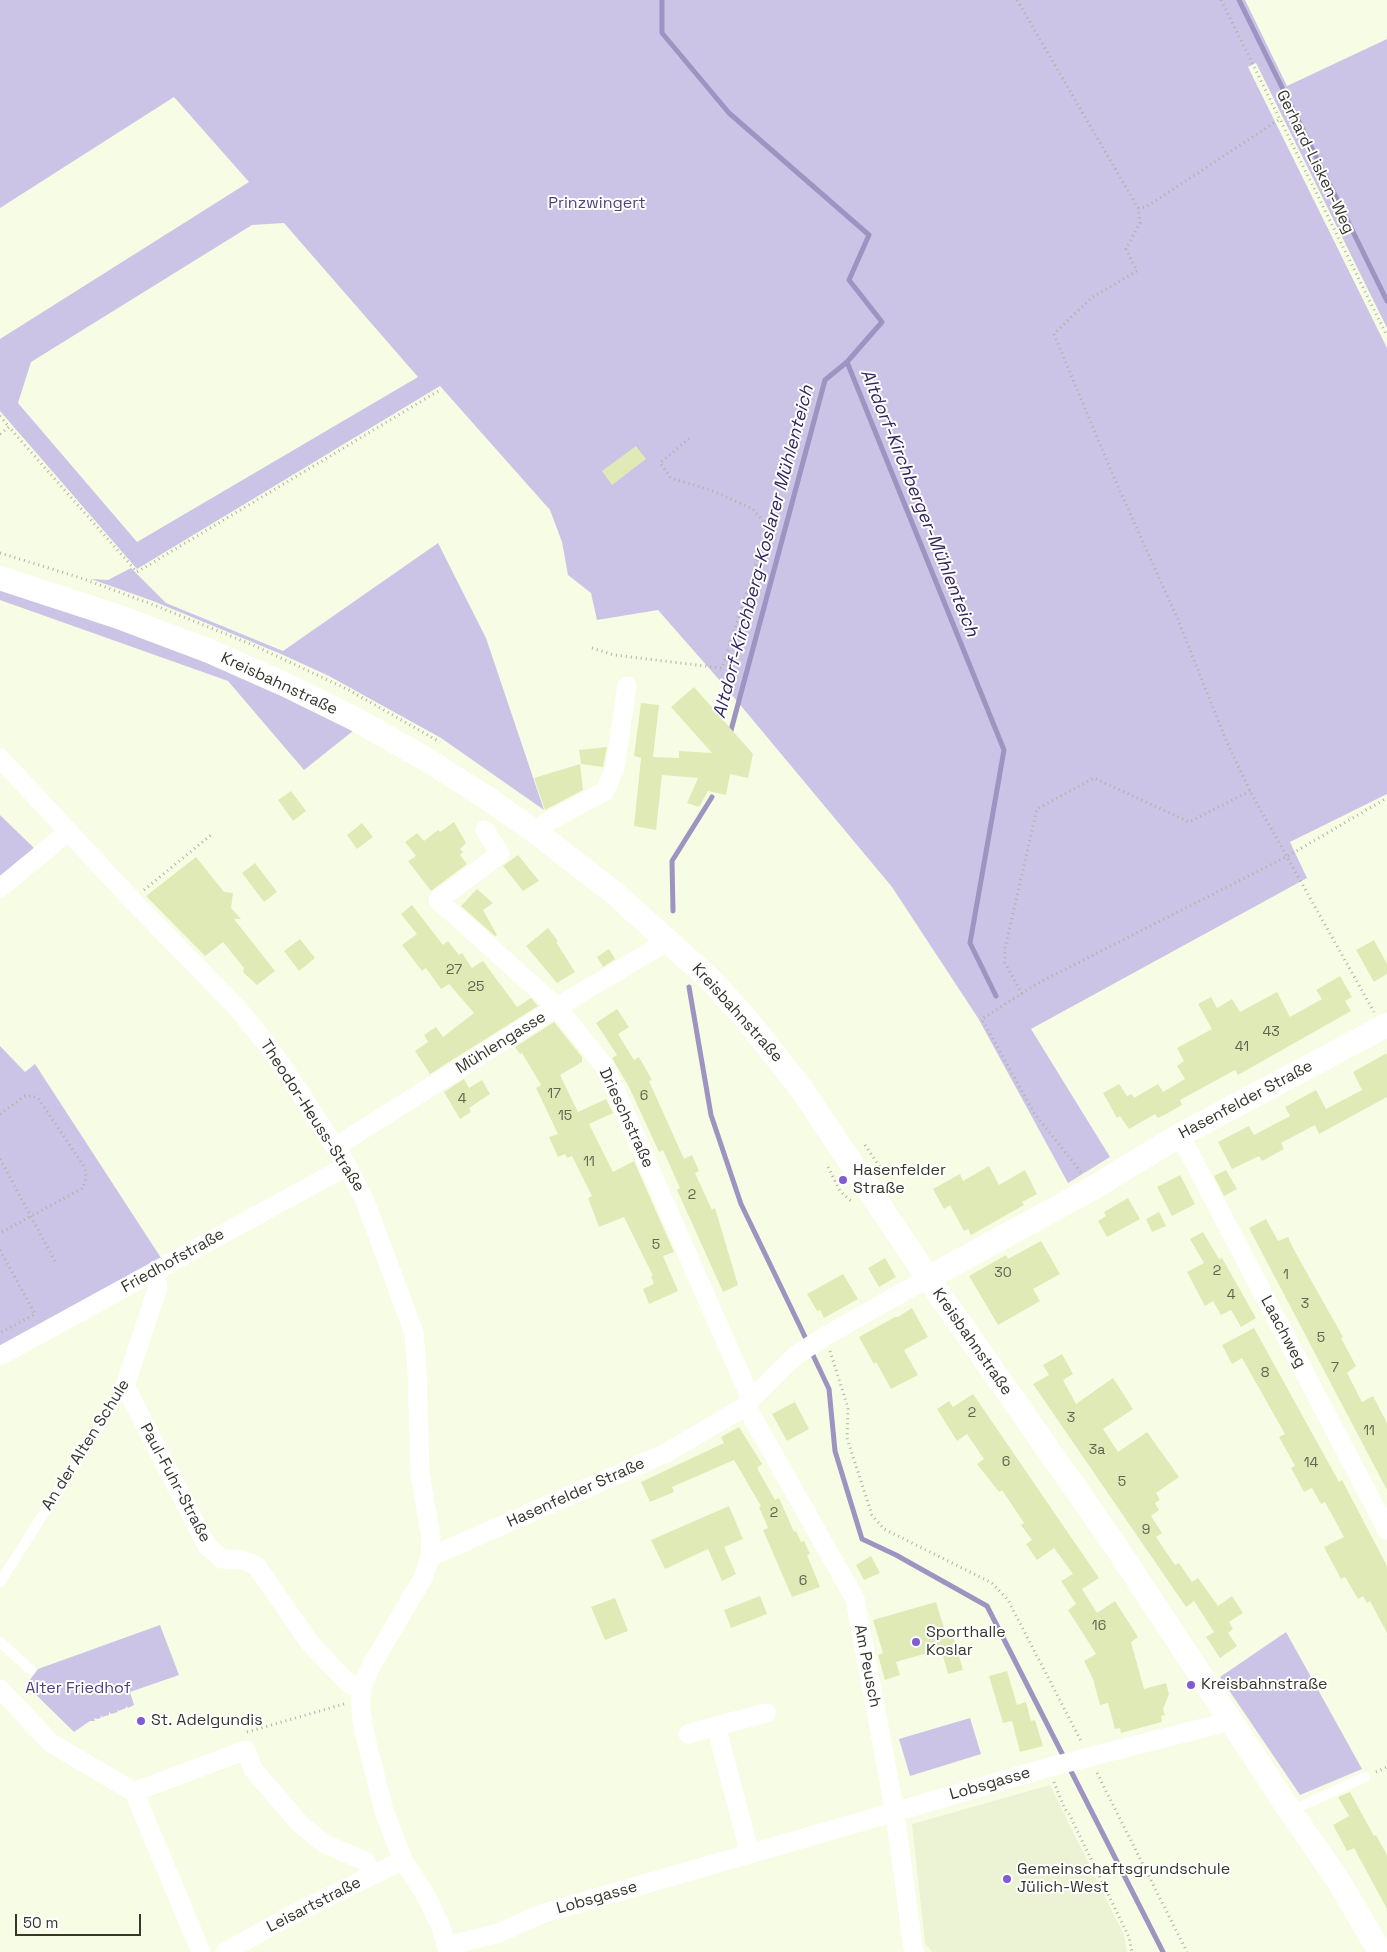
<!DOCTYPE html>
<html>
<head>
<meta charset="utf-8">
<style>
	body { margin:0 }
	#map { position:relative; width:1387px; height:1952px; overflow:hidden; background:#f7fde5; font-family:"Space Grotesk",sans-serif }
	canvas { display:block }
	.scale { position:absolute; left:15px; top:1914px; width:126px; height:22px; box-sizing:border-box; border:2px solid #35372d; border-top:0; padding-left:6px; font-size:15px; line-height:18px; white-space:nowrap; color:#35372d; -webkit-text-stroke:4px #fff; paint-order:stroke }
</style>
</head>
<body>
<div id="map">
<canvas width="1387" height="1952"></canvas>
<div class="scale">50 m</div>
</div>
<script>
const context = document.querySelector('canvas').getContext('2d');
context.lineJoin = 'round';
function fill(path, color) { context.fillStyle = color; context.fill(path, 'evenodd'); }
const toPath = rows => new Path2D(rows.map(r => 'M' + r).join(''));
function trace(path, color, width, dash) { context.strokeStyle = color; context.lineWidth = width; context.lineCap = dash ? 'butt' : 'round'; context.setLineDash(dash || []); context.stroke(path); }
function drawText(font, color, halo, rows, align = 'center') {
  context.font = font + ' "Space Grotesk",sans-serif'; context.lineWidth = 4; context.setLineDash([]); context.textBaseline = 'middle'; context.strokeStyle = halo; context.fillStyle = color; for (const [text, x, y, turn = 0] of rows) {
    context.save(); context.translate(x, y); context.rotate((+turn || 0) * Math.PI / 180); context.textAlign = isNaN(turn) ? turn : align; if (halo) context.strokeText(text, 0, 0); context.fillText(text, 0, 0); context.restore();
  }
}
const built = toPath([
	[1050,1785,1124,1935,1127,1952,932,1952,925,1943,912,1824]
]);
const green = toPath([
	[0,0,1245,0,1287,86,1387,39,1387,328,1256,63,1248,67,1387,348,1387,794,1290,842,1307,878,1031,1029,1110,1157,1068,1183,978,1018,892,887,722,683,658,610,597,620,591,593,568,575,562,542,550,510,440,386,137,569,0,411,0,339,249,182,174,97,0,208],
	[284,223,418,377,137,542,18,403,31,362,252,225],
	[438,543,486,638,544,810,441,738,329,676,281,654,153,601,91,579,108,580,131,568,166,603,283,651],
	[0,588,97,620,235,673,353,731,304,770,228,681,0,600],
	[0,815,35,849,0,876],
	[0,1046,25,1072,35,1064,163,1261,0,1351],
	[160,1625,179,1675,130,1692,134,1705,128,1708,126,1706,126,1708,119,1711,117,1709,118,1712,111,1714,109,1712,109,1715,102,1717,100,1715,101,1718,97,1719,94,1718,95,1721,90,1721,74,1732,26,1685,38,1669],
	[1286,1632,1362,1769,1300,1795,1220,1677],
	[970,1718,981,1754,910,1776,899,1739]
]);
const stream = toPath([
	[662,0,662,33,729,113,869,235,849,280,882,322,847,362,1004,750,970,943,996,996],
	[1239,0,1387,301],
	[730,734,825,380,847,362],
	[673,911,672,861,712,797],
	[689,987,711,1115,741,1204,808,1343],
	[811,1351,829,1389,835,1451,862,1539,896,1555,987,1606,1163,1952]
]);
const building = toPath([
	[636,446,646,459,612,485,602,471],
	[694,687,753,754,748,778,730,774,726,795,708,791,699,807,687,803,698,778,662,775,656,830,634,826,641,758,634,756,641,703,659,705,653,757,679,758,679,751,712,753,671,707],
	[607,747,603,767,581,764,579,750],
	[580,764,583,790,545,810,534,778],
	[291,791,306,811,293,821,278,800],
	[454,822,466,843,460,849,463,852,460,855,467,864,431,891,408,861,416,856,405,842,417,833,424,841,438,830,440,832],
	[362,823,373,837,357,849,347,835],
	[518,855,539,881,523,891,503,866],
	[196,857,224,892,233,893,231,908,241,919,234,919,275,971,257,985,243,972,244,968,223,942,205,956,146,896],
	[255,863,277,892,264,902,242,873],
	[477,889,493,903,483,910,497,935,495,936,461,906],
	[412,905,443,945,448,941,459,955,462,953,472,968,483,961,517,1007,531,998,538,1006,430,1074,415,1051,428,1042,424,1035,436,1027,443,1037,474,1013,449,984,441,989,426,968,422,971,402,945,417,934,401,914],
	[548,928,558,941,556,942,575,972,557,983,526,946],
	[300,939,315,958,299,971,284,951],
	[1374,940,1387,964,1387,974,1374,982,1356,950],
	[609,949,615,959,603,967,597,957],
	[1340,976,1352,997,1345,1001,1351,1011,1238,1075,1235,1070,1180,1100,1182,1105,1166,1114,1158,1118,1155,1114,1129,1129,1120,1116,1117,1118,1103,1093,1119,1084,1127,1096,1132,1094,1134,1098,1158,1084,1163,1092,1185,1079,1177,1066,1184,1061,1177,1048,1212,1029,1198,1004,1211,997,1217,1008,1232,999,1240,1012,1277,992,1290,1017,1322,999,1316,990],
	[617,1009,629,1027,618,1034,634,1060,639,1057,652,1080,649,1081,684,1159,692,1155,699,1171,695,1173,712,1210,715,1208,738,1285,723,1292,677,1190,680,1188,663,1150,659,1152,629,1087,612,1058,617,1055,596,1023],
	[554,1022,582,1057,582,1062,560,1075,578,1112,606,1099,613,1113,589,1124,613,1172,634,1161,674,1252,663,1256,678,1291,649,1304,643,1289,654,1284,651,1276,653,1276,624,1217,599,1227,588,1198,592,1196,572,1156,567,1158,565,1154,558,1157,549,1137,558,1134,536,1088,541,1085,522,1053,520,1054,515,1047],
	[1387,1053,1387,1097,1319,1134,1315,1125,1281,1143,1284,1149,1262,1161,1259,1156,1232,1169,1218,1142,1249,1126,1254,1135,1290,1116,1285,1107,1316,1090,1326,1109,1362,1090,1353,1072],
	[464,1079,469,1088,482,1080,490,1094,469,1108,471,1112,460,1119,444,1092],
	[989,1166,999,1185,1025,1170,1037,1194,1022,1202,1024,1205,971,1235,968,1229,964,1231,950,1205,944,1209,933,1189,960,1174,963,1181],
	[1226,1170,1237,1189,1224,1196,1214,1176],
	[1180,1175,1195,1204,1172,1216,1157,1187],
	[1128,1198,1140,1219,1107,1237,1098,1221,1106,1216,1104,1212],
	[1159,1212,1166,1226,1152,1232,1146,1219],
	[1266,1219,1278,1241,1288,1237,1294,1250,1343,1337,1341,1338,1356,1366,1347,1373,1362,1402,1373,1396,1387,1423,1387,1490,1249,1228],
	[1203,1232,1219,1259,1222,1258,1256,1318,1241,1327,1231,1310,1221,1315,1213,1301,1205,1306,1187,1272,1204,1263,1190,1239],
	[1041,1241,1060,1274,1033,1289,1040,1301,998,1325,969,1276,1006,1255,1008,1259],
	[885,1258,896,1277,879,1287,868,1268],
	[843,1274,858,1299,824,1318,820,1310,817,1311,807,1294],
	[912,1308,928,1337,904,1350,918,1375,891,1389,876,1362,874,1364,859,1337,895,1317,898,1317],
	[1254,1328,1339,1482,1342,1480,1387,1566,1387,1633,1370,1601,1367,1603,1363,1596,1358,1599,1345,1577,1341,1579,1324,1547,1344,1537,1325,1502,1321,1504,1312,1488,1304,1492,1291,1468,1295,1466,1279,1437,1285,1434,1242,1358,1232,1364,1222,1345],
	[1062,1354,1073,1374,1063,1380,1076,1404,1113,1378,1133,1409,1103,1429,1118,1452,1147,1432,1179,1477,1156,1493,1160,1500,1155,1503,1159,1510,1151,1516,1162,1533,1156,1537,1175,1565,1179,1563,1192,1582,1198,1578,1218,1606,1232,1596,1243,1613,1229,1622,1233,1629,1228,1633,1237,1646,1220,1658,1206,1637,1214,1632,1194,1601,1186,1607,1033,1384,1049,1375,1043,1365],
	[973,1394,1099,1578,1082,1589,1097,1613,1115,1601,1138,1637,1131,1642,1144,1689,1166,1683,1169,1694,1163,1709,1165,1715,1161,1716,1162,1722,1121,1733,1120,1728,1115,1729,1108,1703,1100,1705,1093,1679,1084,1661,1096,1654,1068,1610,1076,1604,1061,1581,1073,1574,1054,1548,1037,1560,1026,1544,1032,1540,1021,1525,1024,1523,1002,1490,999,1492,977,1464,984,1459,967,1434,957,1441,937,1409,949,1401,953,1407],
	[795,1402,809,1429,787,1441,772,1414],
	[739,1427,762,1464,757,1468,775,1500,779,1498,794,1532,796,1531,801,1542,804,1541,810,1554,807,1555,820,1587,792,1597,763,1530,768,1528,759,1507,761,1506,734,1460,672,1487,674,1492,650,1502,641,1482,724,1443,721,1437],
	[729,1506,743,1539,724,1547,736,1574,722,1581,708,1549,665,1569,651,1540],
	[871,1556,880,1573,864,1580,856,1565],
	[760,1596,767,1614,731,1628,724,1610],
	[615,1598,628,1631,605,1640,591,1607],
	[936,1602,946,1634,952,1632,963,1670,948,1674,941,1649,896,1662,900,1675,885,1680,878,1655,883,1653,873,1620],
	[1007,1671,1017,1705,1026,1702,1031,1721,1035,1720,1043,1746,1020,1752,1012,1721,1003,1723,989,1676],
	[1350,1792,1374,1836,1376,1835,1387,1855,1387,1909,1354,1848,1347,1851,1333,1825,1349,1816,1338,1797]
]);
const path = toPath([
	[1017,0,1138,208,1140,223,1126,249,1137,271,1091,298,1054,334,1112,473,1178,620,1226,740,1250,791,1374,1012],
	[1221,0,1387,336],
	[1138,208,1146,207,1280,119],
	[0,416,9,427],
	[0,434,9,427,137,572,440,390],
	[0,553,81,578,154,605,253,645,347,689,440,742],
	[592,648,614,655,722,668,765,536,763,521,753,509,713,491,671,478,660,463,691,437],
	[144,890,211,835],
	[1022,994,1005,963,1005,948,1037,809,1094,778,1189,822,1250,791],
	[0,1114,25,1096,32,1096,38,1098,85,1168,86,1178,83,1188,0,1233],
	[865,1145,884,1173],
	[0,1159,56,1263],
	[828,1167,840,1191,851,1201],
	[1081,1172,1034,1113,982,1019,1038,983,1288,856,1387,798],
	[0,1250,35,1314,0,1333],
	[830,1351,848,1408,847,1438,872,1515,884,1529,992,1583,1008,1600,1082,1743],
	[247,1732,344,1704],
	[1376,1772,1387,1767],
	[1097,1773,1187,1952],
	[1054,1782,1064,1807,1069,1814,1129,1937,1132,1952]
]);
const service = toPath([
	[0,1582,125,1386],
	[0,1642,31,1670],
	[1290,1811,1365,1777]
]);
const minor = toPath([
	[0,758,133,901,239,1010,269,1047,293,1082,347,1166,365,1201,414,1333,417,1370,420,1474,431,1537,430,1557,423,1578,371,1666,361,1689,361,1711,364,1731,384,1811,403,1860,425,1894,441,1927,448,1952],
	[485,830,500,854,438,900,557,1007,605,1067,751,1399],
	[537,833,547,822,605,791,615,768,627,686],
	[0,888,69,831],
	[1180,1135,1387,1530],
	[335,1147,557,1007,668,941],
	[156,1270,158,1287,125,1386,207,1546,222,1559,241,1560,256,1565,309,1642,349,1684,361,1689],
	[0,1356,347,1166],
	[746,1406,855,1599,895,1813,913,1948,915,1952],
	[430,1557,666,1453,746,1406,751,1399,795,1356,822,1338,928,1278],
	[0,1689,51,1743,134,1792,201,1952],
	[688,1734,716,1726],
	[134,1792,246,1750,253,1769,301,1825,325,1844,365,1861,373,1874],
	[750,1854,716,1726,766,1713],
	[446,1946,499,1933,541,1914,1050,1767,1231,1721],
	[225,1952,290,1916,403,1860]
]);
const tertiary = toPath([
	[0,578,116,616,209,651,288,686,357,720,429,761,487,798,537,833,613,892,711,980,747,1020,800,1087,928,1278,1115,1545,1290,1811,1338,1880,1380,1952],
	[928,1278,1093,1188,1180,1135,1387,1025]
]);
const markers = [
	[843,1180,5,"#815bd6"],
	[916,1642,5,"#815bd6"],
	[1191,1685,5,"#815bd6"],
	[141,1721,5,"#815bd6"],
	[1007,1879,5,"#815bd6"]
];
const numberNames = [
	["27",454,970],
	["25",476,987],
	["43",1271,1032],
	["41",1242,1047],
	["17",554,1094],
	["6",644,1096],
	["4",462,1099],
	["15",565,1116],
	["11",589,1162],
	["2",692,1195],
	["5",656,1245],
	["2",1217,1271],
	["30",1003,1273],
	["1",1286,1275],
	["4",1231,1295],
	["3",1305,1304],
	["5",1321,1338],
	["7",1335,1368],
	["8",1265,1373],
	["2",972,1413],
	["3",1071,1418],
	["11",1369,1431],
	["3a",1097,1450],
	["6",1006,1462],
	["14",1311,1463],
	["5",1122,1482],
	["2",774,1513],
	["9",1146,1530],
	["6",803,1581],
	["16",1099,1626]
];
const streetNames = [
	["Gerhard-Lisken-Weg",1315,162,64],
	["Kreisbahnstraße",279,684,25],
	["Kreisbahnstraße",737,1013,48],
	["Mühlengasse",501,1043,-32],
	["Hasenfelder Straße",1246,1100,-28],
	["Theodor-Heuss-Straße",312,1116,57],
	["Drieschstraße",626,1118,65],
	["Friedhofstraße",173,1261,-29],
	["Laachweg",1283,1332,62],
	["Kreisbahnstraße",972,1342,55],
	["An der Alten Schule",86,1445,-58],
	["Paul-Fuhr-Straße",175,1483,62],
	["Hasenfelder Straße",576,1493,-24],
	["Am Peusch",867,1666,79],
	["Lobsgasse",990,1784,-16],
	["Lobsgasse",597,1898,-16],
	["Leisartstraße",314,1905,-27]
];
const parkNames = [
	["Prinzwingert",597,204],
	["Alter Friedhof",78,1689]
];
const poiNames = [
	["Hasenfelder",853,1171],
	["Straße",853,1189],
	["Sporthalle",926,1633],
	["Koslar",926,1651],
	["Kreisbahnstraße",1201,1685],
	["St. Adelgundis",151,1721],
	["Gemeinschaftsgrundschule",1017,1870],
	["Jülich-West",1017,1888]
];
const waterNames = [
	["Altdorf-Kirchberger-Mühlenteich",919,503,68],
	["Altdorf-Kirchberg-Koslarer Mühlenteich",764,552,-75]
];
fill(built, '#ecf3d4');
fill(green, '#cbc4e7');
trace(stream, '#9d94c2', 5);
fill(building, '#dfeab7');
trace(path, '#aeb2a0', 3, [1, 4]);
trace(service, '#fff', 10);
trace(minor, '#fff', 19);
trace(tertiary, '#fff', 24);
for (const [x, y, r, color] of markers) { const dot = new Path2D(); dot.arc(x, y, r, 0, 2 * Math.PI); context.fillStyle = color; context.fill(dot); trace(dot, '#fff', 2); }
drawText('14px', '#606450', null, numberNames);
drawText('16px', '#35372d', '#fff', streetNames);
drawText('16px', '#50407c', '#fff', parkNames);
drawText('16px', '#35372d', '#fff', poiNames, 'left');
drawText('italic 18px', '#35245d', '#fff', waterNames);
</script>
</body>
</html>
